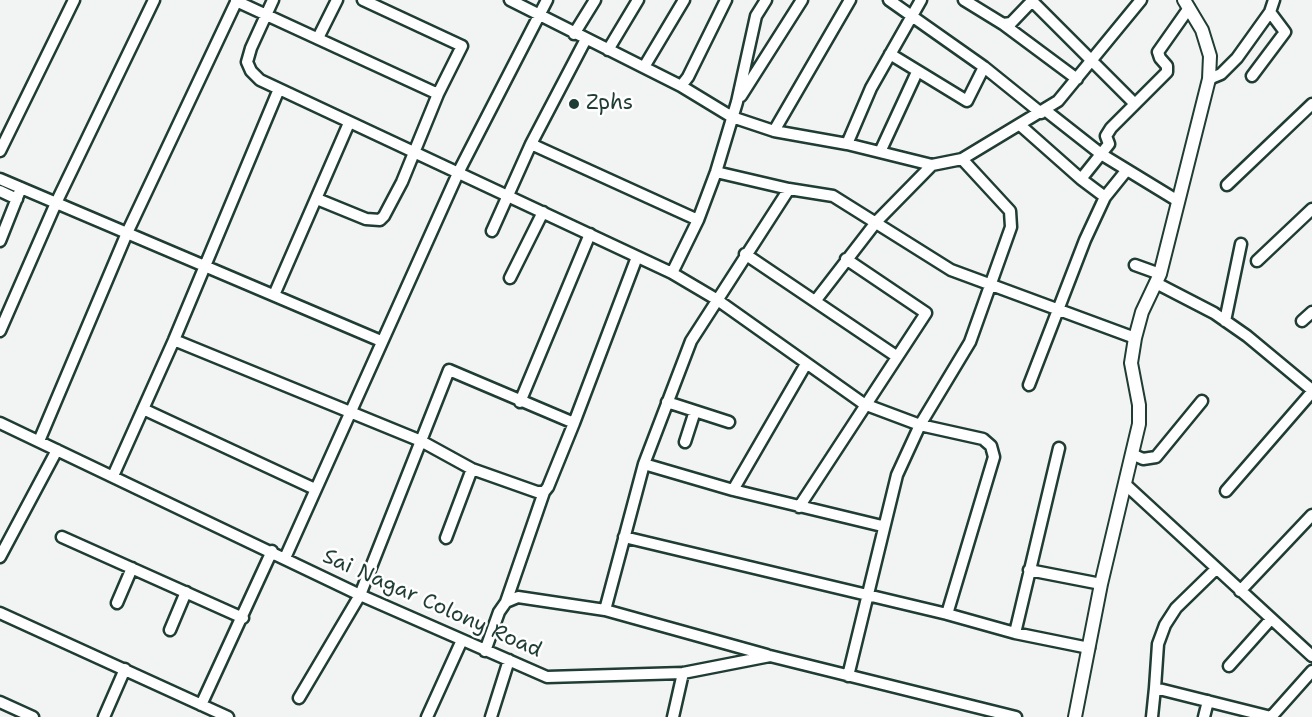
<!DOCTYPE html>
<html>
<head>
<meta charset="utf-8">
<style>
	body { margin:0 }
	canvas { display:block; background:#f2f3f3 }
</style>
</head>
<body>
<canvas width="1312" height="717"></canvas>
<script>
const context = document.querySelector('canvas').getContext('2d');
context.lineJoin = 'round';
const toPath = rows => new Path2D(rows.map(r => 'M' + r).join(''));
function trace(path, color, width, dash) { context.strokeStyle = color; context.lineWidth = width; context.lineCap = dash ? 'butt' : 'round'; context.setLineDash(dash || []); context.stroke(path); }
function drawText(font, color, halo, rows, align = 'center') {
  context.font = font + ' "Shantell Sans",sans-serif'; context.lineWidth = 5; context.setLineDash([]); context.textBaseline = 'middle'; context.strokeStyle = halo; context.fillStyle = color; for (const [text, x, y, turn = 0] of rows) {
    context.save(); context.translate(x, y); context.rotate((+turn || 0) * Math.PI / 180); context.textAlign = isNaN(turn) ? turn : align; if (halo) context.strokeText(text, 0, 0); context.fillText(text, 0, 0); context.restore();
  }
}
const minor = toPath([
	[273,0,251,48,247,62,251,71,260,80,672,273,716,299,864,404,920,425,983,439,991,446,994,457,947,614],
	[510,0,681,86,732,117,774,131,847,144,932,165],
	[889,0,984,67,1041,113],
	[964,0,1003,24,1077,79],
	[1031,0,1135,104,1111,128,1106,136,1109,144,1081,179,1105,197],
	[236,1,438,94],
	[1003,24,1011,23,1033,0],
	[574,34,595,0],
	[318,38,337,0],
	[608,50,638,0],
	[890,54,967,101,984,67],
	[644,67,684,0],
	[1252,76,1285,32,1270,12],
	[1209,79,1221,74,1237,58,1270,12,1274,0],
	[681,86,688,77,726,0],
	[741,96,802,0],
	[1135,104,1167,72,1167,66,1160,58,1158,52,1189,8],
	[1045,110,1101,154,1178,201],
	[1020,125,1081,179],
	[774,131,850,0],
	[531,144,698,220],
	[847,144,871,88,921,0],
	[0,151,74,0],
	[880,152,917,72],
	[716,172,789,189,833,196,951,270,1135,338],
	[0,179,381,341],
	[1227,185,1312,104],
	[0,191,17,199],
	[317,199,366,219,380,220,384,216,402,182,438,94,462,46,363,0],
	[492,231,531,144,586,39],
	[0,241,21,188],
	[745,254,896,356],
	[1257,261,1312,209],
	[1135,265,1160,274],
	[672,273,698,220,716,172,737,102,756,16,766,0],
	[510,278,543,212],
	[1156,283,1214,313,1247,336,1312,390],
	[274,295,349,123],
	[816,300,877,221,932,165,962,159,1058,101,1141,0],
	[1225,321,1241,244],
	[1302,321,1312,312],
	[0,331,56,203,154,0],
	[174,340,421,441,472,469,537,492,544,492,548,487,574,423,637,257],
	[1029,385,1085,240,1105,197,1126,171],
	[520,402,590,234],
	[667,402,729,422],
	[143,409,315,489],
	[0,423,360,595,547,677,683,673,770,656,1016,717],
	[39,441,127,233,237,0],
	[685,442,695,411],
	[1132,454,1143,459,1156,457,1202,401],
	[644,464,733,490,882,526],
	[113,476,174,340,279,89],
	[1125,484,1312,656],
	[733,490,806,364],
	[1226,491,1312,392],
	[799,507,926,313,846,259],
	[62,537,243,618],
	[624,537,947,614,1015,633,1089,648],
	[446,538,472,469],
	[0,557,57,450],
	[285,558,459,171,547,0],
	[1216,569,1176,608,1165,625,1158,644,1155,688,1271,717],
	[1029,570,1101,584],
	[1240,591,1312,515],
	[506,602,544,492],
	[117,603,132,568],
	[605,610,644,464,691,341,789,189],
	[0,613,228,717],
	[170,630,186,592],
	[1015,633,1059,448],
	[485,651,499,612,506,602,518,597,605,610,767,655],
	[1229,666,1271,619],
	[848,676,897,475,920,425,970,342,1011,227,1010,211,962,159],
	[299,698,360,595,449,370,574,423],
	[0,702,33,717],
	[201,705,272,551],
	[104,717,125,669],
	[427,717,462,640],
	[491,717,509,660],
	[673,717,683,673],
	[1152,717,1155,688],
	[1204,717,1208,701],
	[1271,717,1312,671]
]);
const tertiary = toPath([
	[1075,717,1101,584,1139,424,1139,405,1131,363,1135,338,1142,312,1160,274,1209,79,1210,56,1202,30,1184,0]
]);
const markers = [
	[574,104,6,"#1f3d34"]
];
const poiNames = [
	["Zphs",586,104]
];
const streetNames = [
	["Sai Nagar Colony Road",432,604,24]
];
trace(minor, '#1f3d34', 15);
trace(tertiary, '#1f3d34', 16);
trace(minor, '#fff', 10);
trace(tertiary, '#fff', 12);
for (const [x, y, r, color] of markers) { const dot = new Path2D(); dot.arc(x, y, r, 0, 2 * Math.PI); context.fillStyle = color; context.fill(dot); trace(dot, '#fff', 2); }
drawText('21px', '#1f3d34', '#fff', poiNames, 'left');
drawText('21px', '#1f3d34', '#fff', streetNames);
</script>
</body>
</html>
